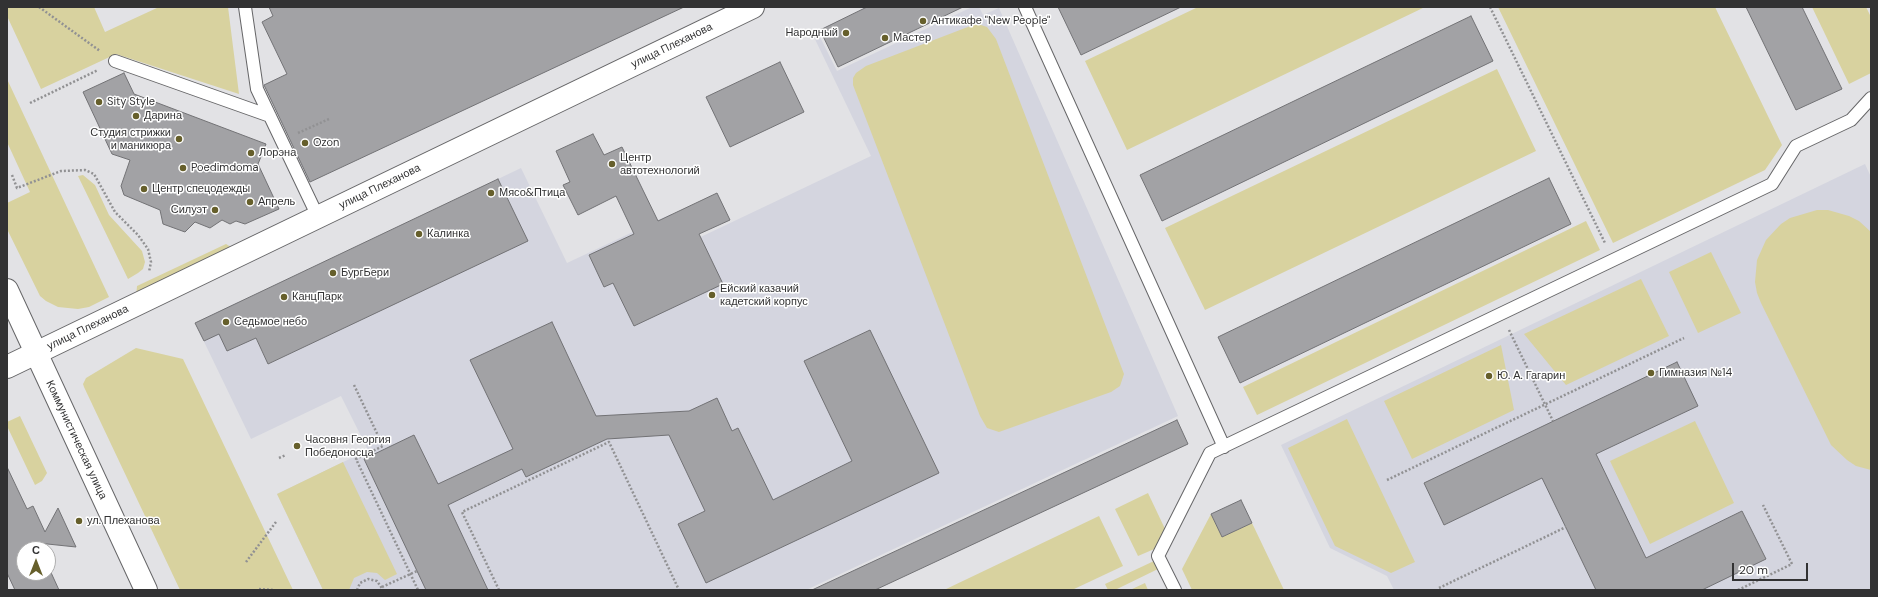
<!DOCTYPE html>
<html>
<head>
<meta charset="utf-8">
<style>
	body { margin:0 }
	#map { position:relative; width:1878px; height:597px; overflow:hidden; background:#e2e2e5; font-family:"DM Sans",sans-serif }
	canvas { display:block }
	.frame { position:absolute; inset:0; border:8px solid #323233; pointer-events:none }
	.north { position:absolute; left:16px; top:541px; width:40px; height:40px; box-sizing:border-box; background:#fff; border:1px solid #adadad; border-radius:50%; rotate:0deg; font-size:11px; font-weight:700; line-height:16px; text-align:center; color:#323233 }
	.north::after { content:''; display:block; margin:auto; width:14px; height:18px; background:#665f2b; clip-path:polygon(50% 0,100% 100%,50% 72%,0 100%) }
	.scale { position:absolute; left:1732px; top:563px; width:76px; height:18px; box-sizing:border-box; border:2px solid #323233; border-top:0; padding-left:5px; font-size:12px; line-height:14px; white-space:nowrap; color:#323233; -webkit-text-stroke:3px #fff; paint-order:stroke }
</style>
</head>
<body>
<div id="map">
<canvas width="1878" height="597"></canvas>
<div class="frame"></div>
<div class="north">С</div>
<div class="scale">20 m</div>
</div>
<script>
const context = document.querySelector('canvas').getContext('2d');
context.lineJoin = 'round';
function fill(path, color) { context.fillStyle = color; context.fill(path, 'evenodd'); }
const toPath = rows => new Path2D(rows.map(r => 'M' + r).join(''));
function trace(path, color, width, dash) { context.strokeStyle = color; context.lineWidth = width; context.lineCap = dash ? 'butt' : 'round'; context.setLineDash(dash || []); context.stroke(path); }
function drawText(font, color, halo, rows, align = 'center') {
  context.font = font + ' "DM Sans",sans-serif'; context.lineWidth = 3; context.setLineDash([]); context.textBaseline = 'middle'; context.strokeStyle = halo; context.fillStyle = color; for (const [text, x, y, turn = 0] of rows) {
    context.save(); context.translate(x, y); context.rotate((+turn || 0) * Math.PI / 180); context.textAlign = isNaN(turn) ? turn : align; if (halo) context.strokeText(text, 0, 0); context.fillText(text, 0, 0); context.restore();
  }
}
const built = toPath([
	[972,7,979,7,983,15,999,8,1178,416,806,590,323,590,277,494,368,450,341,396,251,439,195,323,238,302,268,364,283,357,510,205,498,179,521,168,567,263,671,214,686,244,871,156,812,33,817,31,837,71],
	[1865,164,1871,177,1871,590,1394,590,1387,576,1330,548,1281,445]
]);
const green = toPath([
	[7,7,94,7,105,32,159,7,228,7,239,94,116,54,41,89,7,16],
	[1198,7,1425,7,1127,150,1085,61],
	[1498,7,1715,7,1782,145,1765,170,1613,243],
	[1812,7,1866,7,1871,17,1871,73,1849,84],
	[973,25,981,25,987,27,996,39,1124,374,1120,386,1111,392,999,432,987,428,980,416,853,85,853,78,856,73,866,66],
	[1497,69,1536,151,1205,310,1165,228],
	[7,79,109,297,89,307,78,309,58,307,46,301,40,296,7,229,7,203,30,192,7,142],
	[83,175,95,185,109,215,142,251,145,262,143,269,138,273,128,279,78,176],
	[1817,210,1828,210,1849,216,1859,221,1871,232,1871,470,1856,466,1847,460,1831,445,1761,303,1757,293,1755,282,1757,260,1766,240,1781,224,1790,218],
	[1586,221,1600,250,1257,415,1243,387],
	[226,244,236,250,136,298,137,286],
	[1711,252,1741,313,1698,333,1669,272],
	[1641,279,1669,336,1566,385,1524,334],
	[1501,345,1514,410,1412,459,1384,401],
	[136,348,183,359,293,590,180,590,84,387,83,384,86,378],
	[20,416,47,473,42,481,35,485,7,426,7,422],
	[1347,419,1415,562,1391,573,1335,546,1288,448],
	[1695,421,1734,503,1650,544,1610,461],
	[343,462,397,574,385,580,377,573,367,572,354,578,349,590,323,590,277,494],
	[1148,493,1166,531,1159,547,1138,556,1115,509],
	[1211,514,1222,537,1252,523,1284,590,1192,590,1182,569],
	[1099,516,1123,566,1072,590,944,590],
	[1154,561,1158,569,1115,590,1108,590,1105,584],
	[1145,583,1148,590,1130,590]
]);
const building = toPath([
	[269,7,684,7,310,182,264,85,287,74,262,22,273,16,269,7],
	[867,7,963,7,838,67,820,30,867,7],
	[1058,7,1181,7,1081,55,1058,7],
	[1746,7,1802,7,1842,89,1796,110,1746,7],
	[1471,16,1493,61,1162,221,1140,175,1471,16],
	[780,62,804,112,730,147,706,97,780,62],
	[124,73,134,94,266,144,258,164,279,209,245,224,236,221,230,224,222,220,210,228,195,222,185,232,163,224,160,210,124,195,121,186,130,160,112,154,83,92,124,73],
	[593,134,604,155,622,147,658,221,717,193,730,220,699,234,723,284,634,326,613,283,604,287,589,255,634,234,616,196,578,215,563,185,570,182,556,151,593,134],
	[1549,178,1571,224,1240,383,1218,337,1549,178],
	[498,179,528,241,268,364,256,338,227,351,219,334,204,341,195,323,498,179],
	[552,322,596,416,689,411,717,398,732,431,738,428,773,500,852,461,804,361,870,330,939,473,706,583,678,524,705,511,669,435,607,439,526,477,522,469,448,505,488,590,426,590,364,459,414,435,438,484,513,449,470,360,552,322],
	[1677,362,1698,406,1596,454,1646,558,1742,511,1766,559,1702,590,1596,590,1542,478,1444,525,1424,483,1677,362],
	[1177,420,1188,444,875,590,812,590,1177,420],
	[7,467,27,509,33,506,45,532,58,508,76,547,38,543,40,549,24,549,24,573,48,573,48,566,59,590,15,590,7,573,7,467],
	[1241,500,1252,523,1222,537,1211,514,1241,500]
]);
const path = toPath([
	[39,7,100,51],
	[1490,7,1605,243],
	[30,103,98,70],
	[298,133,329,119],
	[12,175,17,188,61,171,85,170,94,174,115,212,138,235,148,249,151,262,149,272],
	[1509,330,1553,421],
	[354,385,383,446,356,459,418,590],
	[279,458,286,455],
	[1387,480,1684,338],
	[246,562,276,522],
	[382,587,417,571],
	[1439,588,1566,527],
	[259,589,275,590],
	[357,590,360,583,368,579,377,581,383,590],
	[499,590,462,512,609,442,679,590],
	[1738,590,1792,564,1763,505]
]);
const lane = toPath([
	[245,7,257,89,318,217],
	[1025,7,1224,447],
	[115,61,270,116],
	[1175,590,1158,556,1210,453,1772,184,1796,146,1851,120,1871,98]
]);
const street = toPath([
	[7,367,753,7]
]);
const primary = toPath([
	[7,290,146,590]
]);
const markers = [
	[923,21,4,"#665f2b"],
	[846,33,4,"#665f2b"],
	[885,38,4,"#665f2b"],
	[99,102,4,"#665f2b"],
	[136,116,4,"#665f2b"],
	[179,139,4,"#665f2b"],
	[305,143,4,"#665f2b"],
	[251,153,4,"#665f2b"],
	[612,164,4,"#665f2b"],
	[183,168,4,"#665f2b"],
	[144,189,4,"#665f2b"],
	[491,193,4,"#665f2b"],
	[250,202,4,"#665f2b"],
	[215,210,4,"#665f2b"],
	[419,234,4,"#665f2b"],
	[333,273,4,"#665f2b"],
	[712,295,4,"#665f2b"],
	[284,297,4,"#665f2b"],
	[226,322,4,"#665f2b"],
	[1651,373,4,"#665f2b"],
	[1489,376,4,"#665f2b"],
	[297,446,4,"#665f2b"],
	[79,521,4,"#665f2b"]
];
const poiNames = [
	["Антикафе \"New People\"",931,21],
	["Народный",838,33,"right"],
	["Мастер",893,38],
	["Sity Style",107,102],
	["Дарина",144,116],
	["Студия стрижки",171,133,"right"],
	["и маникюра",171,146,"right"],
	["Ozon",313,143],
	["Лорэна",259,153],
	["Центр",620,158],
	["автотехнологий",620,171],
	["Poedimdoma",191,168],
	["Центр спецодежды",152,189],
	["Мясо&Птица",499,193],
	["Апрель",258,202],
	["Силуэт",207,210,"right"],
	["Калинка",427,234],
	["БургБери",341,273],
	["Ейский казачий",720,289],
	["кадетский корпус",720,302],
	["КанцПарк",292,297],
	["Седьмое небо",234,322],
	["Гимназия №14",1659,373],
	["Ю. А. Гагарин",1497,376],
	["Часовня Георгия",305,440],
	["Победоносца",305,453],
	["ул. Плеханова",87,521]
];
const streetNames = [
	["улица Плеханова",672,46,-26],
	["улица Плеханова",380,187,-26],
	["улица Плеханова",88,328,-26],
	["Коммунистическая улица",76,440,65]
];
fill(built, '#d4d5df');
fill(green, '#d8d29f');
fill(building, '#a2a2a5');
trace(building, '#727275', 1);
trace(lane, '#666668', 14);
trace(street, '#666668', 24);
trace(primary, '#666668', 24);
trace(path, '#919193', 2.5, [2, 2]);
trace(lane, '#fff', 12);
trace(street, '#fff', 22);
trace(primary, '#fff', 22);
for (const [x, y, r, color] of markers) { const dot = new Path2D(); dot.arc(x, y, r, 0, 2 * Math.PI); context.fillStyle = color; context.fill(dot); trace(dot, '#fff', 1.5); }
drawText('11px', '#323233', '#fff', poiNames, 'left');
drawText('11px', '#323233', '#fff', streetNames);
</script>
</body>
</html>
